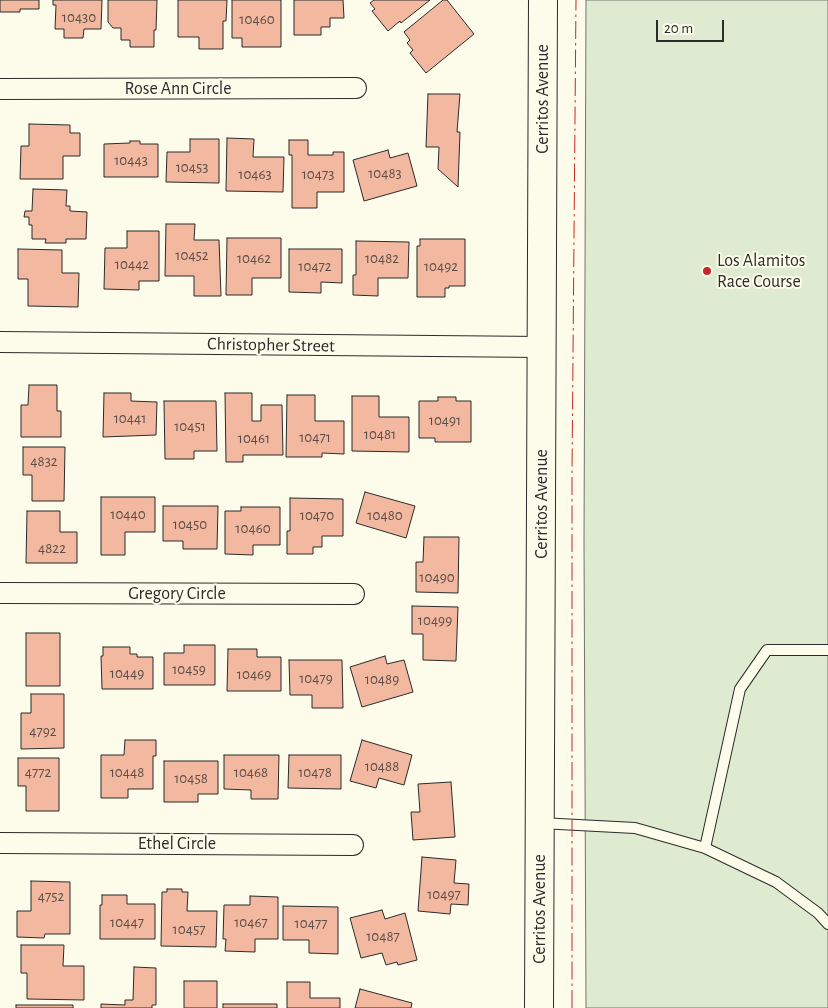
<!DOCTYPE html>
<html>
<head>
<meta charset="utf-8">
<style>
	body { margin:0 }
	#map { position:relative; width:828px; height:1008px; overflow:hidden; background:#fdfbea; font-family:"Alegreya Sans",sans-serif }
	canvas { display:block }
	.scale { position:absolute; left:656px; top:20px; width:68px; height:22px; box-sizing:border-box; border:2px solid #2b2b2b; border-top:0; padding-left:6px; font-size:15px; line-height:18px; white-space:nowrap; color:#2b2b2b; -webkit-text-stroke:4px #fdfbea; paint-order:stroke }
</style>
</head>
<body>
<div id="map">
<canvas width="828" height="1008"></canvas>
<div class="scale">20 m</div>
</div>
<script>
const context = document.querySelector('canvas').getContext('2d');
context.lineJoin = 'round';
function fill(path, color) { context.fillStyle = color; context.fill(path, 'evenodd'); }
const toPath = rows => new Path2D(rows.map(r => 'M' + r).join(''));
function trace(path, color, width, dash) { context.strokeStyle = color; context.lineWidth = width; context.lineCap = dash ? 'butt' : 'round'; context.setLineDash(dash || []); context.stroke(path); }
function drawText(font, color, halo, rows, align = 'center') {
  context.font = font + ' "Alegreya Sans",sans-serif'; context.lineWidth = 4; context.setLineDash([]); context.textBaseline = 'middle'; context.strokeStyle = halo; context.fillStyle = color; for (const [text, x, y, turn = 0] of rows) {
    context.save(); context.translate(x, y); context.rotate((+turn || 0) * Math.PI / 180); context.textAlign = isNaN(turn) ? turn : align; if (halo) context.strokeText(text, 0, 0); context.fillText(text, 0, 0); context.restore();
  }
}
const green = toPath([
	[586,0,828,0,828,1008,586,1008,584,542,586,0]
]);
const building = toPath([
	[0,0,39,0,39,9,20,9,20,12,0,12,0,0],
	[53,0,102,0,101,29,84,29,83,38,64,38,64,29,55,29,56,5,53,5,53,0],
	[108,0,157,0,156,30,154,30,154,47,130,47,130,40,121,40,121,28,113,28,108,22,108,0],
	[178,0,227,0,226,21,223,21,223,49,199,49,199,37,178,37,178,0],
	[232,0,281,0,281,47,242,47,242,38,232,38,232,0],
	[294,0,343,0,344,18,330,18,330,27,321,27,321,35,294,35,294,0],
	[374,0,430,0,401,23,400,21,388,31,372,11,375,9,370,3,374,0],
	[443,0,447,0,474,34,426,73,410,53,413,50,407,43,410,40,404,32,443,0],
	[428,94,460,94,457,132,460,132,458,187,438,169,439,147,426,147,428,94],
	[29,124,70,125,70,133,80,133,80,156,63,156,63,179,20,179,21,146,29,146,29,124],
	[227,138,254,139,253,157,284,157,283,192,226,191,227,138],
	[190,139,219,139,219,183,166,182,167,152,190,152,190,139],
	[289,140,308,140,308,155,333,155,333,152,344,152,344,192,317,192,317,208,292,208,292,155,289,155,289,140],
	[130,141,140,141,140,144,158,144,158,177,104,177,104,144,130,143,130,141],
	[388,150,390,158,408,153,417,186,364,201,353,160,388,150],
	[33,189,67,190,66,206,70,206,70,211,87,212,86,239,66,239,66,243,45,243,46,239,32,239,32,225,29,225,29,217,24,217,25,211,32,211,33,189],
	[166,224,195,224,194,240,219,240,221,296,194,296,194,276,165,276,166,224],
	[127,231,159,231,159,281,139,281,139,290,104,289,105,248,127,248,127,231],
	[227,238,281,238,281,278,252,278,252,295,226,295,227,238],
	[420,239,465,239,465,286,449,286,449,288,445,288,445,297,417,297,417,246,420,246,420,239],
	[356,241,409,242,408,278,378,278,378,296,353,295,353,275,356,275,356,241],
	[18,249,62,250,62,273,79,273,78,307,28,306,28,279,18,279,18,249],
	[289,249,342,249,342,283,321,282,321,293,289,292,289,249],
	[29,385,57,385,57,411,61,411,61,437,21,437,21,405,28,405,29,385],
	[104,393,131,393,131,401,157,402,156,435,103,437,104,393],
	[225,393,252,393,252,421,261,421,261,405,282,405,283,455,243,455,243,462,226,462,225,393],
	[287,395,315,395,315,421,344,421,344,454,322,453,322,457,286,457,287,395],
	[352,396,379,396,379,417,409,417,409,452,352,451,352,396],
	[438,397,456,397,456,401,471,401,471,442,435,442,435,438,419,438,419,401,438,401,438,397],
	[164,401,216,401,217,451,194,451,194,459,165,459,164,401],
	[23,447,65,447,64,501,32,501,32,475,23,475,23,447],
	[365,492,415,506,406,538,356,523,365,492],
	[101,497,155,497,155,532,125,532,125,555,101,555,101,497],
	[290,498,343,499,343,536,322,536,322,547,313,547,313,554,287,554,287,531,290,531,290,498],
	[163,506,218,506,217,549,183,549,183,541,163,541,163,506],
	[241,507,280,507,280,545,253,545,253,555,225,554,225,511,241,511,241,507],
	[27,511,60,511,60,532,77,532,77,563,26,563,27,511],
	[424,537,459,537,458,593,416,592,416,562,423,562,424,537],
	[412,606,458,607,456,661,423,660,423,634,412,634,412,606],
	[26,633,60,633,60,686,26,686,26,633],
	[184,645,215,645,215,685,164,685,164,653,184,653,184,645],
	[103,647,130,647,130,654,137,654,137,657,153,657,153,689,102,689,101,656,103,656,103,647],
	[228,649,257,649,257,657,281,657,281,691,227,691,228,649],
	[385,656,387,664,404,660,413,692,362,707,350,667,385,656],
	[289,660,342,660,343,708,312,708,312,695,290,695,289,660],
	[31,694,64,694,64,748,21,749,21,713,31,713,31,694],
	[125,740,156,740,156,756,153,756,153,789,128,789,128,798,101,798,101,755,124,755,125,740],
	[362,740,412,755,404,785,379,778,376,788,350,781,362,740],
	[224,755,279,755,278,799,251,799,251,790,224,789,224,755],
	[289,755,341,755,341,789,288,788,289,755],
	[18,758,59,758,59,811,26,811,26,786,18,786,18,758],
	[164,761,218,761,218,794,198,794,198,802,164,802,164,761],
	[451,782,455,837,413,840,411,812,420,812,418,784,451,782],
	[422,857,456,860,454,883,469,884,468,905,451,904,450,914,418,911,422,857],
	[31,881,70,882,70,934,45,934,44,938,17,937,17,911,31,911,31,881],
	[167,889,182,889,182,892,188,892,187,911,217,911,216,947,161,946,162,892,167,892,167,889],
	[102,895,127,895,127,904,155,904,155,939,100,939,100,905,102,905,102,895],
	[250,896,278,897,278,939,255,939,255,952,225,951,226,939,223,939,224,905,250,905,250,896],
	[283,906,338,907,338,954,309,953,309,940,283,940,283,906],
	[382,910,385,919,405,913,417,960,398,965,397,962,386,965,382,953,361,958,350,918,382,910],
	[21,945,64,945,63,966,84,966,84,1000,27,999,27,973,21,973,21,945],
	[134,967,156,968,156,1005,152,1005,152,1008,101,1008,101,1004,125,1005,125,1000,133,1000,134,967],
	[184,981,217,981,217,1008,184,1008,184,981],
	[287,982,310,982,310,998,340,998,340,1008,287,1008,287,982],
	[360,989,412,1003,411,1008,355,1008,360,989],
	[223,1004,277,1004,277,1008,223,1008,223,1004],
	[16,1005,73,1005,73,1008,16,1008,16,1005]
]);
const service = toPath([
	[540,823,635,828,705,848,776,882,818,913,828,924],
	[705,848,740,689,767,650,828,650]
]);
const minor = toPath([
	[0,89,356,88],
	[0,342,542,347],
	[0,593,354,594],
	[0,843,353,845]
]);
const secondary = toPath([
	[539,1008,543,0]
]);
const power = toPath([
	[572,1008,572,474,576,0]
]);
const markers = [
	[707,271,5,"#c62828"]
];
const numberNames = [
	["10430",79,17],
	["10460",257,19],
	["10443",131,160],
	["10453",192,167],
	["10483",385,173],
	["10463",255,174],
	["10473",318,174],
	["10452",192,255],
	["10462",254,258],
	["10482",382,258],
	["10442",132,264],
	["10472",315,266],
	["10492",441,266],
	["10441",130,418],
	["10491",445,420],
	["10451",190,426],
	["10481",380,434],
	["10471",315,437],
	["10461",254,438],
	["4832",44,461],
	["10440",128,514],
	["10470",317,515],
	["10480",385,515],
	["10450",190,524],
	["10460",253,528],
	["4822",52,548],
	["10490",437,577],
	["10499",435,620],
	["10459",189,669],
	["10449",127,673],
	["10469",254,674],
	["10479",316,678],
	["10489",382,679],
	["4792",43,731],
	["10488",382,766],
	["4772",38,772],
	["10448",127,772],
	["10468",251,772],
	["10478",315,772],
	["10458",191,778],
	["10497",444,894],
	["4752",51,896],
	["10447",127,922],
	["10467",251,922],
	["10477",311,923],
	["10457",189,929],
	["10487",383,936]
];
const streetNames = [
	["Rose Ann Circle",178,89],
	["Cerritos Avenue",543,99,-90],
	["Christopher Street",271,345,1],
	["Cerritos Avenue",542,504,-90],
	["Gregory Circle",177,594],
	["Ethel Circle",177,844],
	["Cerritos Avenue",540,909,-90]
];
const poiNames = [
	["Los Alamitos",717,261],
	["Race Course",717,282]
];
fill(green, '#deebd1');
trace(green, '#74746e', 1);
fill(building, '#f2b8a0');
trace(building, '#2b2b2b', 1);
trace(service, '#2b2b2b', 12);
trace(minor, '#2b2b2b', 22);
trace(secondary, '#2b2b2b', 30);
trace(service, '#fdfbea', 10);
trace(minor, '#fdfbea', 20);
trace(secondary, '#fdfbea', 28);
trace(power, '#c62828', 1, [18, 4, 2.5, 4]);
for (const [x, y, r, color] of markers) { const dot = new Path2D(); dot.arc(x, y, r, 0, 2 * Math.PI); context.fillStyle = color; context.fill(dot); trace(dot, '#fdfbea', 2); }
drawText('15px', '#5d4e48', null, numberNames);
drawText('18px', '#2b2b2b', '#fdfbea', streetNames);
drawText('18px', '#2b2b2b', '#fdfbea', poiNames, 'left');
</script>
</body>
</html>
